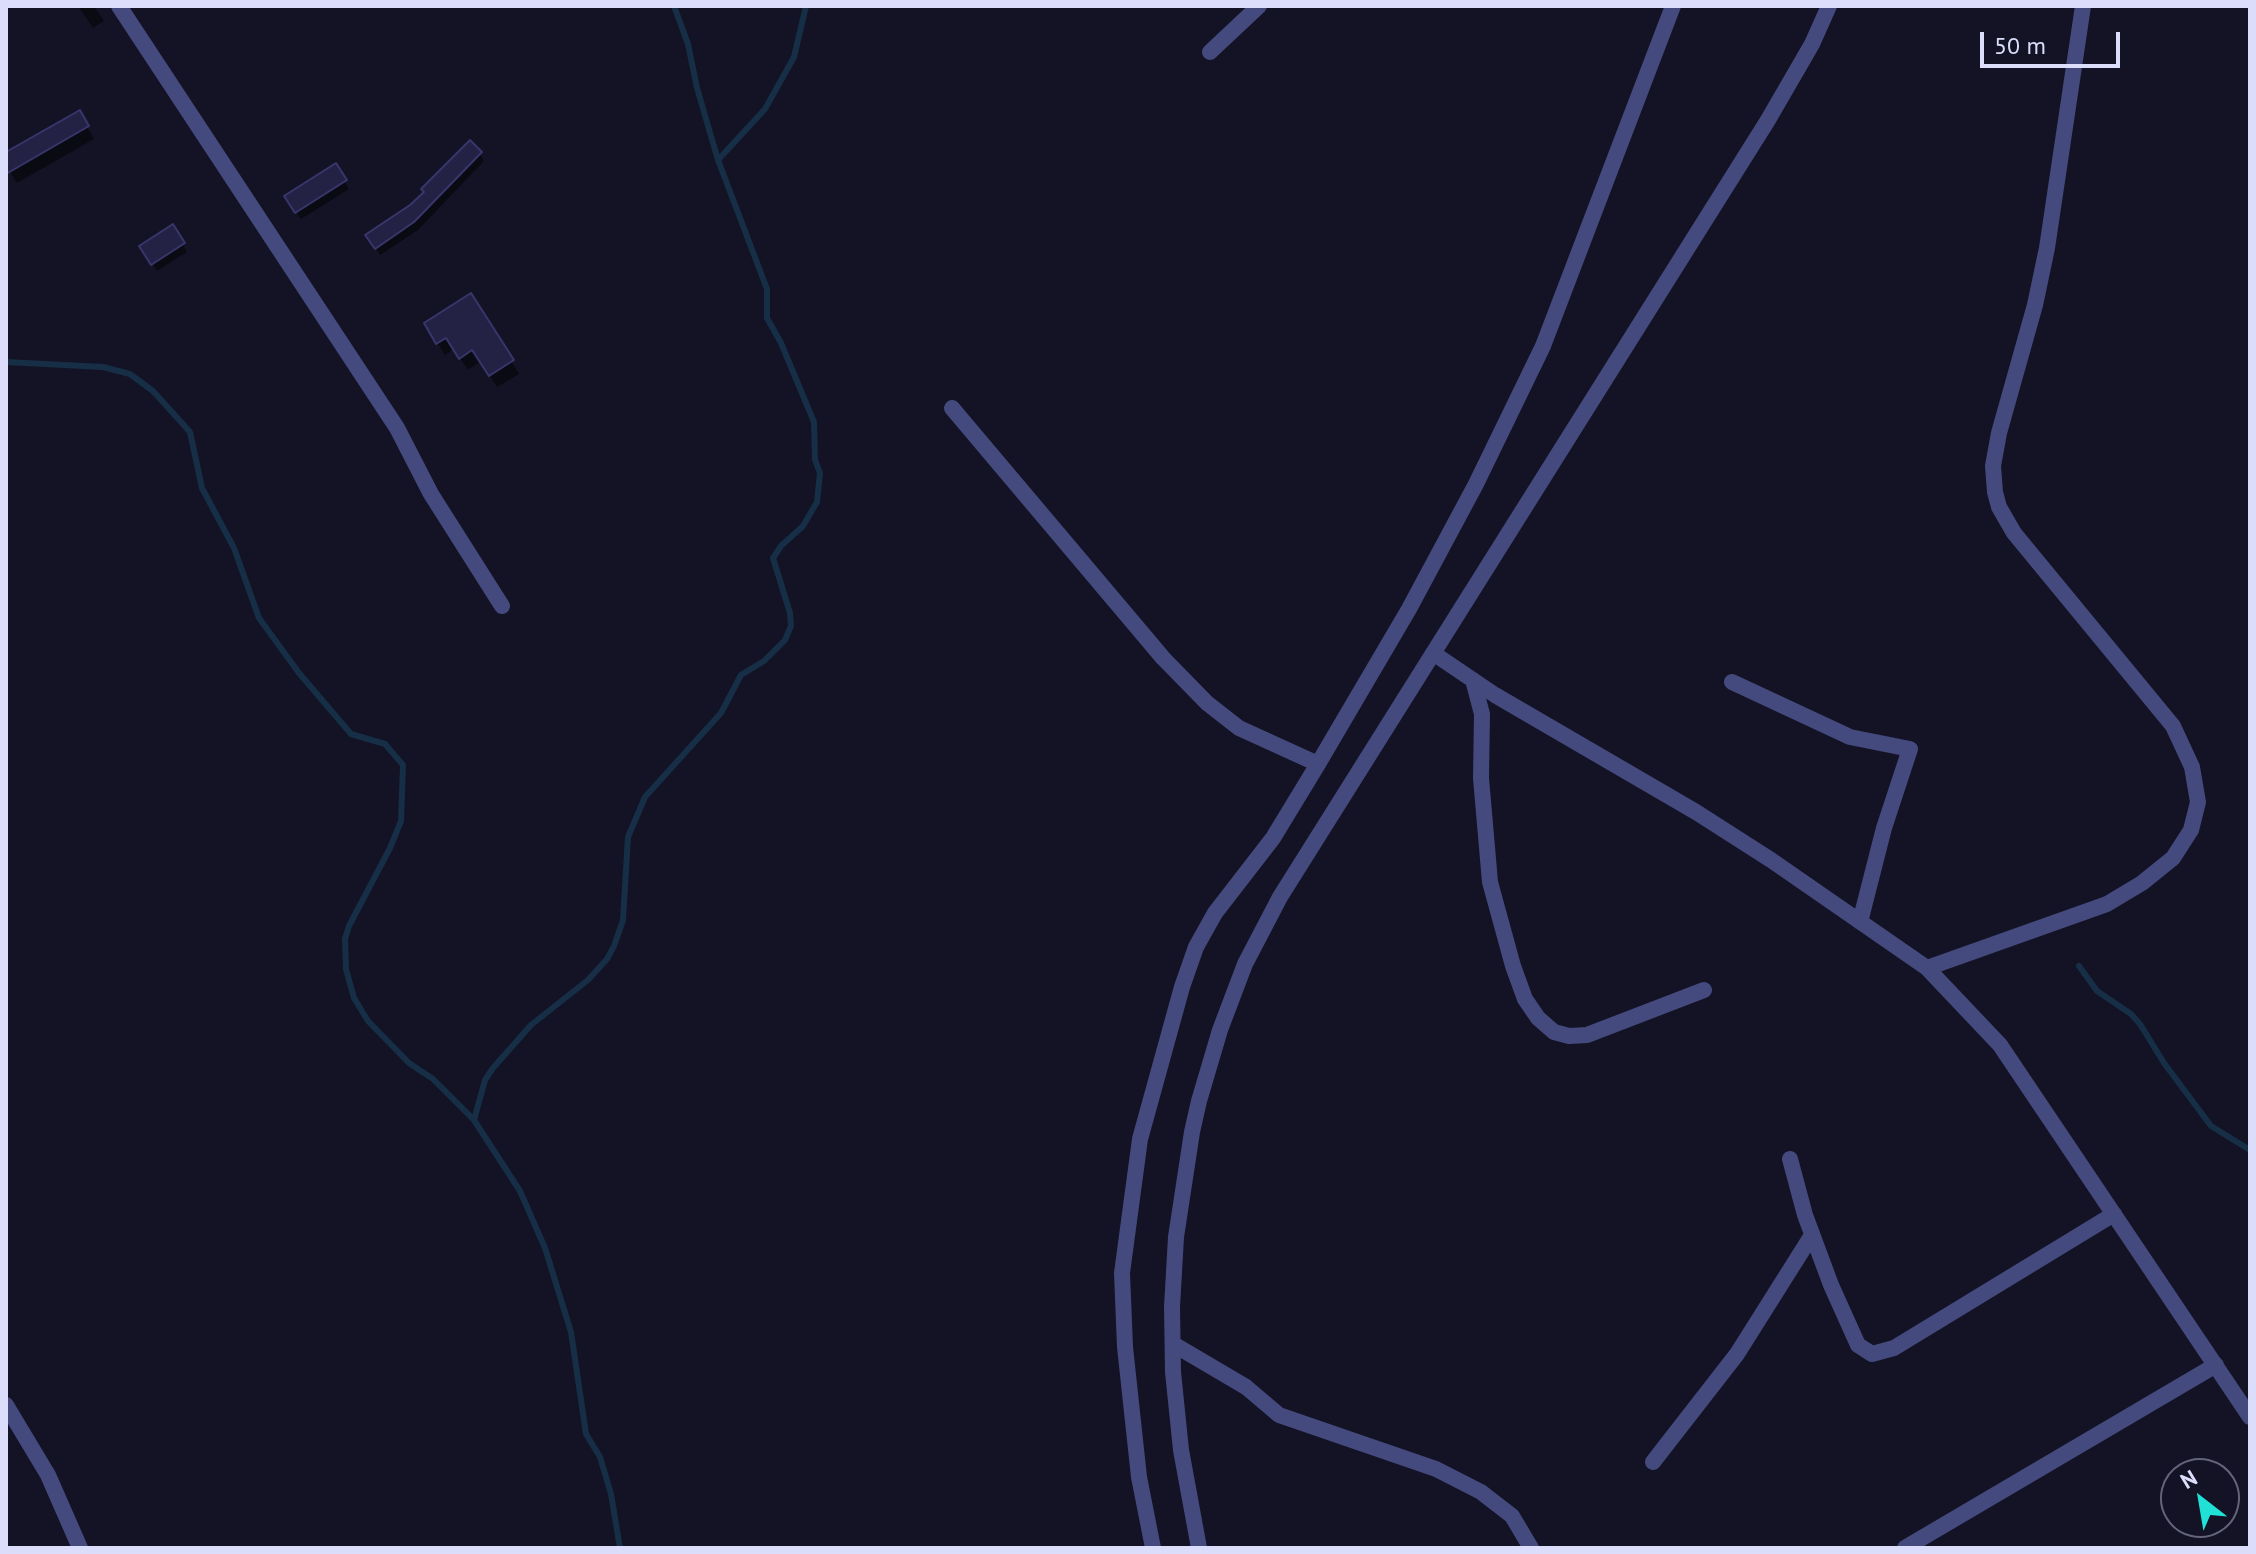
<!DOCTYPE html>
<html>
<head>
<meta charset="utf-8">
<style>
	body { margin:0 }
	#map { position:relative; width:2256px; height:1554px; overflow:hidden; background:#131325; font-family:"PT Sans",sans-serif }
	canvas { display:block }
	.frame { position:absolute; inset:0; border:8px solid #dbddfa; pointer-events:none }
	.north { position:absolute; left:2160px; top:1458px; width:80px; height:80px; box-sizing:border-box; background:#131325; border:2px solid #63647a; border-radius:50%; rotate:329deg; font-size:22px; font-weight:700; line-height:32px; text-align:center; color:#dbddfa }
	.north::after { content:''; display:block; margin:auto; width:28px; height:36px; background:#21e1d7; clip-path:polygon(50% 0,100% 100%,50% 72%,0 100%) }
	.scale { position:absolute; left:1980px; top:32px; width:140px; height:36px; box-sizing:border-box; border:4px solid #dbddfa; border-top:0; padding-left:10px; font-size:24px; line-height:28px; white-space:nowrap; color:#dbddfa; -webkit-text-stroke:6px #131325; paint-order:stroke }
</style>
</head>
<body>
<div id="map">
<canvas width="2256" height="1554"></canvas>
<div class="frame"></div>
<div class="north">N</div>
<div class="scale">50 m</div>
</div>
<script>
const context = document.querySelector('canvas').getContext('2d');
context.lineJoin = 'round';
function fill(path, color) { context.fillStyle = color; context.fill(path, 'evenodd'); }
const toPath = rows => new Path2D(rows.map(r => 'M' + r).join(''));
function trace(path, color, width, dash) { context.strokeStyle = color; context.lineWidth = width; context.lineCap = dash ? 'butt' : 'round'; context.setLineDash(dash || []); context.stroke(path); }
const shadow = toPath([
	[78,6,94,6,104,21,93,28],
	[79,113,94,139,17,183,6,165,6,154],
	[480,154,484,161,418,230,380,255,372,243,411,206],
	[335,166,349,189,301,219,287,197],
	[172,227,187,252,157,271,142,246],
	[471,296,519,374,497,387,481,361,468,370,454,349,445,355,426,324]
]);
const stream = toPath([
	[718,160,765,109,794,57,806,6],
	[6,362,103,367,130,374,153,391,190,432,202,488,234,548,259,618,299,673,351,734,385,744,403,765,401,821,390,848,349,926,345,939,346,969,354,998,368,1021,409,1063,433,1079,474,1120,520,1191,545,1248,571,1332,586,1434,600,1457,611,1494,620,1548],
	[2079,966,2097,991,2131,1014,2140,1024,2164,1063,2211,1126,2250,1150],
	[474,1120,485,1080,493,1068,531,1025,588,980,607,959,614,946,623,920,628,837,645,797,721,713,741,675,764,661,785,640,791,626,790,613,773,558,781,546,803,526,817,502,820,473,815,460,814,422,781,343,767,318,767,289,718,160,697,88,688,44,674,6]
]);
const building = toPath([
	[80,110,89,126,6,174,6,152,80,110],
	[470,140,482,152,414,222,375,249,365,235,410,205,424,192,421,189,470,140],
	[336,163,347,180,295,213,284,196,336,163],
	[173,224,185,243,151,265,139,246,173,224],
	[471,293,514,360,489,376,472,350,459,359,446,338,436,344,424,323,471,293]
]);
const minor = toPath([
	[119,6,397,428,431,494,502,606],
	[1210,52,1259,6],
	[952,408,1163,658,1207,703,1239,728,1318,764],
	[1433,653,1495,695,1696,812,1771,860,1927,968,2000,1045,2250,1417],
	[1473,680,1482,714,1481,778,1490,882,1513,966,1525,999,1538,1018,1554,1032,1569,1036,1587,1035,1704,990],
	[1732,682,1850,737,1910,749,1884,828,1860,922],
	[1927,968,2107,904,2142,883,2173,858,2191,830,2198,802,2192,767,2173,726,2014,533,1999,507,1995,492,1993,466,1999,433,2035,305,2047,248,2083,6],
	[1790,1159,1805,1215,1831,1285,1858,1345,1872,1354,1894,1348,2114,1214],
	[1173,1344,1246,1387,1279,1415,1436,1469,1481,1492,1512,1516,1531,1548],
	[6,1405,48,1475,80,1548],
	[1653,1462,1737,1354,1812,1235],
	[1153,1548,1139,1477,1125,1347,1122,1273,1140,1139,1182,987,1196,947,1215,913,1273,838,1318,764,1409,609,1476,484,1543,346,1673,6],
	[1199,1548,1181,1450,1173,1372,1172,1307,1176,1237,1192,1132,1199,1101,1220,1030,1245,964,1280,897,1768,120,1812,44,1829,6],
	[1905,1548,2216,1365]
]);
fill(shadow, '#0007');
trace(stream, '#162f46', 6);
fill(building, '#232144');
trace(building, '#39366c', 2);
trace(minor, '#444a7e', 16);
</script>
</body>
</html>
